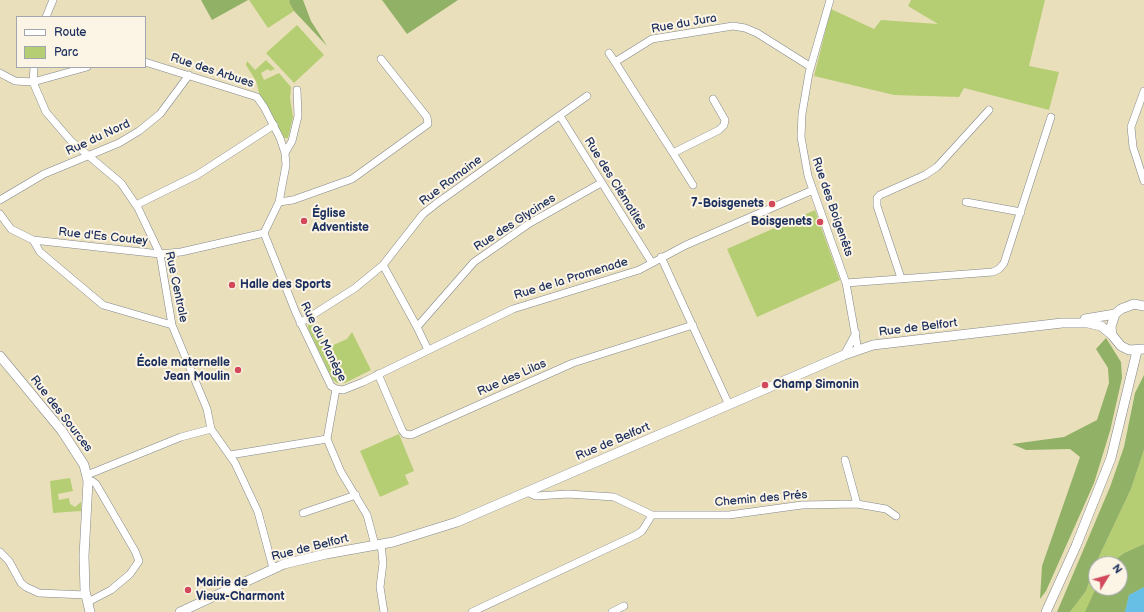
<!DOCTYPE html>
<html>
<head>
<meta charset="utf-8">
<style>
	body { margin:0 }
	#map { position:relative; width:1144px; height:612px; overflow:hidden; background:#eadfbb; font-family:"Balsamiq Sans",sans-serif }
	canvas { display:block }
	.legend { position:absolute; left:16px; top:16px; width:130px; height:52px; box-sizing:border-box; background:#fcf5e5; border:1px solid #a2a6af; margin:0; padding:5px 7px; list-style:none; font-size:12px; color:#1b2f5e }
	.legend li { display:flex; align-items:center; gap:8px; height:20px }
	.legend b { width:20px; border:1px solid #a2a6af }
	.north { position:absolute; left:1088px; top:556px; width:40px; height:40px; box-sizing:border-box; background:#fcf5e5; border:1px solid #a2a6af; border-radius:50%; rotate:53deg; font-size:11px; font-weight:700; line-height:16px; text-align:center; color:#1b2f5e }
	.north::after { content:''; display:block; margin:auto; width:14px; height:18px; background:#d1495b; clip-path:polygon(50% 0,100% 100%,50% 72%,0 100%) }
</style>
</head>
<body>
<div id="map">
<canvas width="1144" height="612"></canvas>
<ul class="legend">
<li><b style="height:5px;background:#fff"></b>Route</li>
<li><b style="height:11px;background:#b5ce74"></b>Parc</li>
</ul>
<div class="north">N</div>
</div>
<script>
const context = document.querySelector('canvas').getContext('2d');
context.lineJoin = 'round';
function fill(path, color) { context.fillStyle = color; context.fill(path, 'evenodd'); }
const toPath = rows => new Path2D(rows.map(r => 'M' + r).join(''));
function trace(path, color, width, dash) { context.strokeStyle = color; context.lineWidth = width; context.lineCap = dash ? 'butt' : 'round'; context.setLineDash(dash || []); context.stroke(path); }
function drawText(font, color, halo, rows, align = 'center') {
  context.font = font + ' "Balsamiq Sans",sans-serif'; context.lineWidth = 4; context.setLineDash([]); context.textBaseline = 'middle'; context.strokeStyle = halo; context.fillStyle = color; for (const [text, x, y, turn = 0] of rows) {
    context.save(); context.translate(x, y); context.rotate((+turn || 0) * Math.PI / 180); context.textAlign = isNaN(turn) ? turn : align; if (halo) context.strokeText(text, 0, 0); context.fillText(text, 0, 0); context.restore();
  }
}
const green = toPath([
	[249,0,290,0,289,2,294,11,268,28],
	[911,0,1045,0,1029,66,1059,72,1049,110,964,88,959,97,894,95,814,76,831,9,874,29,881,20,938,24,908,6],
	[297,25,324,55,294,83,266,53],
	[266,60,275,69,270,71,268,69,261,73,264,80,279,73,291,87,290,98,293,117,288,138,283,138,260,96,256,81,246,65,247,61,255,70],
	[815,210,840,280,757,317,727,249],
	[313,320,323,342,331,346,347,339,352,332,371,370,345,383,337,383,332,379,308,328,308,324],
	[399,434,414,471,405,475,409,484,380,497,360,451],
	[1144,450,1144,544,1124,553,1119,557,1144,554,1144,612,1070,612,1086,591,1096,563,1131,489],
	[1096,564,1120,564,1120,588,1096,588],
	[70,478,73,491,58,494,59,500,69,498,70,504,75,507,81,502,81,511,53,513,50,481]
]);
const forest = toPath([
	[201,0,248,0,212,20],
	[290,0,303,0,311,21,327,46,294,11,289,2],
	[382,0,458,0,407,34],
	[1106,338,1121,362,1122,378,1110,431,1094,483,1046,591,1040,599,1042,566,1080,457,1070,449,1026,450,1012,444,1064,437,1097,420,1109,383,1108,368,1096,349],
	[1144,375,1144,450,1131,489,1096,563,1086,591,1070,612,1057,612,1110,487,1124,447,1135,393],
	[1144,544,1144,587,1129,595,1125,612,1085,612,1096,588,1120,588,1120,564,1110,564,1124,553]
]);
const water = toPath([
	[1144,587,1144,612,1125,612,1129,595]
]);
const street = toPath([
	[830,0,809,73,802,114,801,137,808,176,846,283,858,350],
	[46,17,53,0],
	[609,53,615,62],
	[145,62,257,97,264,107,280,138,285,153,286,165,279,202,264,233,296,313,331,386,336,389,343,390,363,382,513,309,639,270,686,245,813,190],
	[34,67,33,82,46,112,71,141,121,183,138,208,160,254,172,325,207,409,211,429,235,463,258,512,273,568],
	[0,73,15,81,33,82,87,67],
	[1144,91,1131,127,1133,147,1144,181],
	[713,99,725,120,724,125,719,130,673,153,615,62,652,39,733,26,745,28,757,33,811,67],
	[560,116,652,263],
	[285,153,292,141,298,116,297,90],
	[673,153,693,185],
	[0,200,44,174,119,143,139,131,160,114,189,75],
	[279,202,293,200,352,179,428,124,427,117,381,59],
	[966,202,1021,212],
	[136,205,197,175,274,125],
	[0,214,11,229,33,240,40,252,103,305,172,325],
	[33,240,160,254,181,252,264,233],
	[661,257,729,405],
	[383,265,417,327,428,350],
	[901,278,877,206,877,198,880,195,925,175,937,167,989,110],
	[846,283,993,272,999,269,1004,263,1051,117],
	[300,323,355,288,383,265,423,214,437,203,587,96],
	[417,327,474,262,530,223,601,183],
	[844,355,856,333],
	[378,374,402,430,405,434,411,435,573,363,693,325],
	[336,389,327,439,341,472,367,515,375,545],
	[230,455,327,439],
	[845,460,857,504],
	[87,475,181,437,211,429],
	[527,492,536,496,568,494,614,497,652,515,729,515,802,505,857,504,886,509,896,516],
	[303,513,356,495],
	[381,544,383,563,380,587,384,612],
	[0,552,9,561,21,583,26,587,39,593,86,595],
	[88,602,111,590,130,574,139,561,135,551,96,484,92,481,88,481],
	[472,612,636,535,642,531,652,515],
	[612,612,624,606]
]);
const secondary = toPath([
	[1144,306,1134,304,1121,309,1115,314,1111,327,1112,335,1121,346,1129,350,1144,349],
	[1085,319,1115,314],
	[0,356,62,431,84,465,88,481,84,556,85,591,90,612],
	[180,612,284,564,326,554,393,542,457,522,844,355,873,345,1062,323,1088,323,1101,326,1112,335],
	[1046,612,1076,546,1111,458,1137,351]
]);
const markers = [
	[772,204,4,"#d1495b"],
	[304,221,4,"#d1495b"],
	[820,222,4,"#d1495b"],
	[232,285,4,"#d1495b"],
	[238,370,4,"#d1495b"],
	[765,385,4,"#d1495b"],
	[188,590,4,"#d1495b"]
];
const streetNames = [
	["Rue du Jura",684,24,-10],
	["Rue des Arbues",212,71,18],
	["Rue du Nord",98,138,-25],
	["Rue Romaine",451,181,-37],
	["Rue des Clématites",615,184,58],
	["Rue des Boigenêts",832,207,71],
	["Rue des Glycines",515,223,-33],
	["Rue d'Es Coutey",103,237,6],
	["Rue de la Promenade",571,279,-17],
	["Rue Centrale",176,287,78],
	["Rue de Belfort",918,328,-7],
	["Rue du Manège",323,342,63],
	["Rue des Lilas",512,378,-24],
	["Rue des Sources",61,414,52],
	["Rue de Belfort",613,442,-23],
	["Chemin des Prés",761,499,-5],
	["Rue de Belfort",310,548,-14]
];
const poiNames = [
	["7-Boisgenets",764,204,"right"],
	["Église",312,214],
	["Adventiste",312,228],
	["Boisgenets",812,222,"right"],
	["Halle des Sports",240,285],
	["École maternelle",230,363,"right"],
	["Jean Moulin",230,377,"right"],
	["Champ Simonin",773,385],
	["Mairie de",196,583],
	["Vieux-Charmont",196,597]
];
fill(green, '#b5ce74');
fill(forest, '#90b166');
fill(water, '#68bfe5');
trace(street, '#82878c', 8);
trace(secondary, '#82878c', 10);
trace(street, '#fff', 7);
trace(secondary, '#fff', 9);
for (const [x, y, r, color] of markers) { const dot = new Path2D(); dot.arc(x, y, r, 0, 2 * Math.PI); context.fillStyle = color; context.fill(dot); trace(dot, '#fcf5e5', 1.5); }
drawText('12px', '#1b2f5e', '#fcf5e5', streetNames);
drawText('bold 12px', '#1b2f5e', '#fcf5e5', poiNames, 'left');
</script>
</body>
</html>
